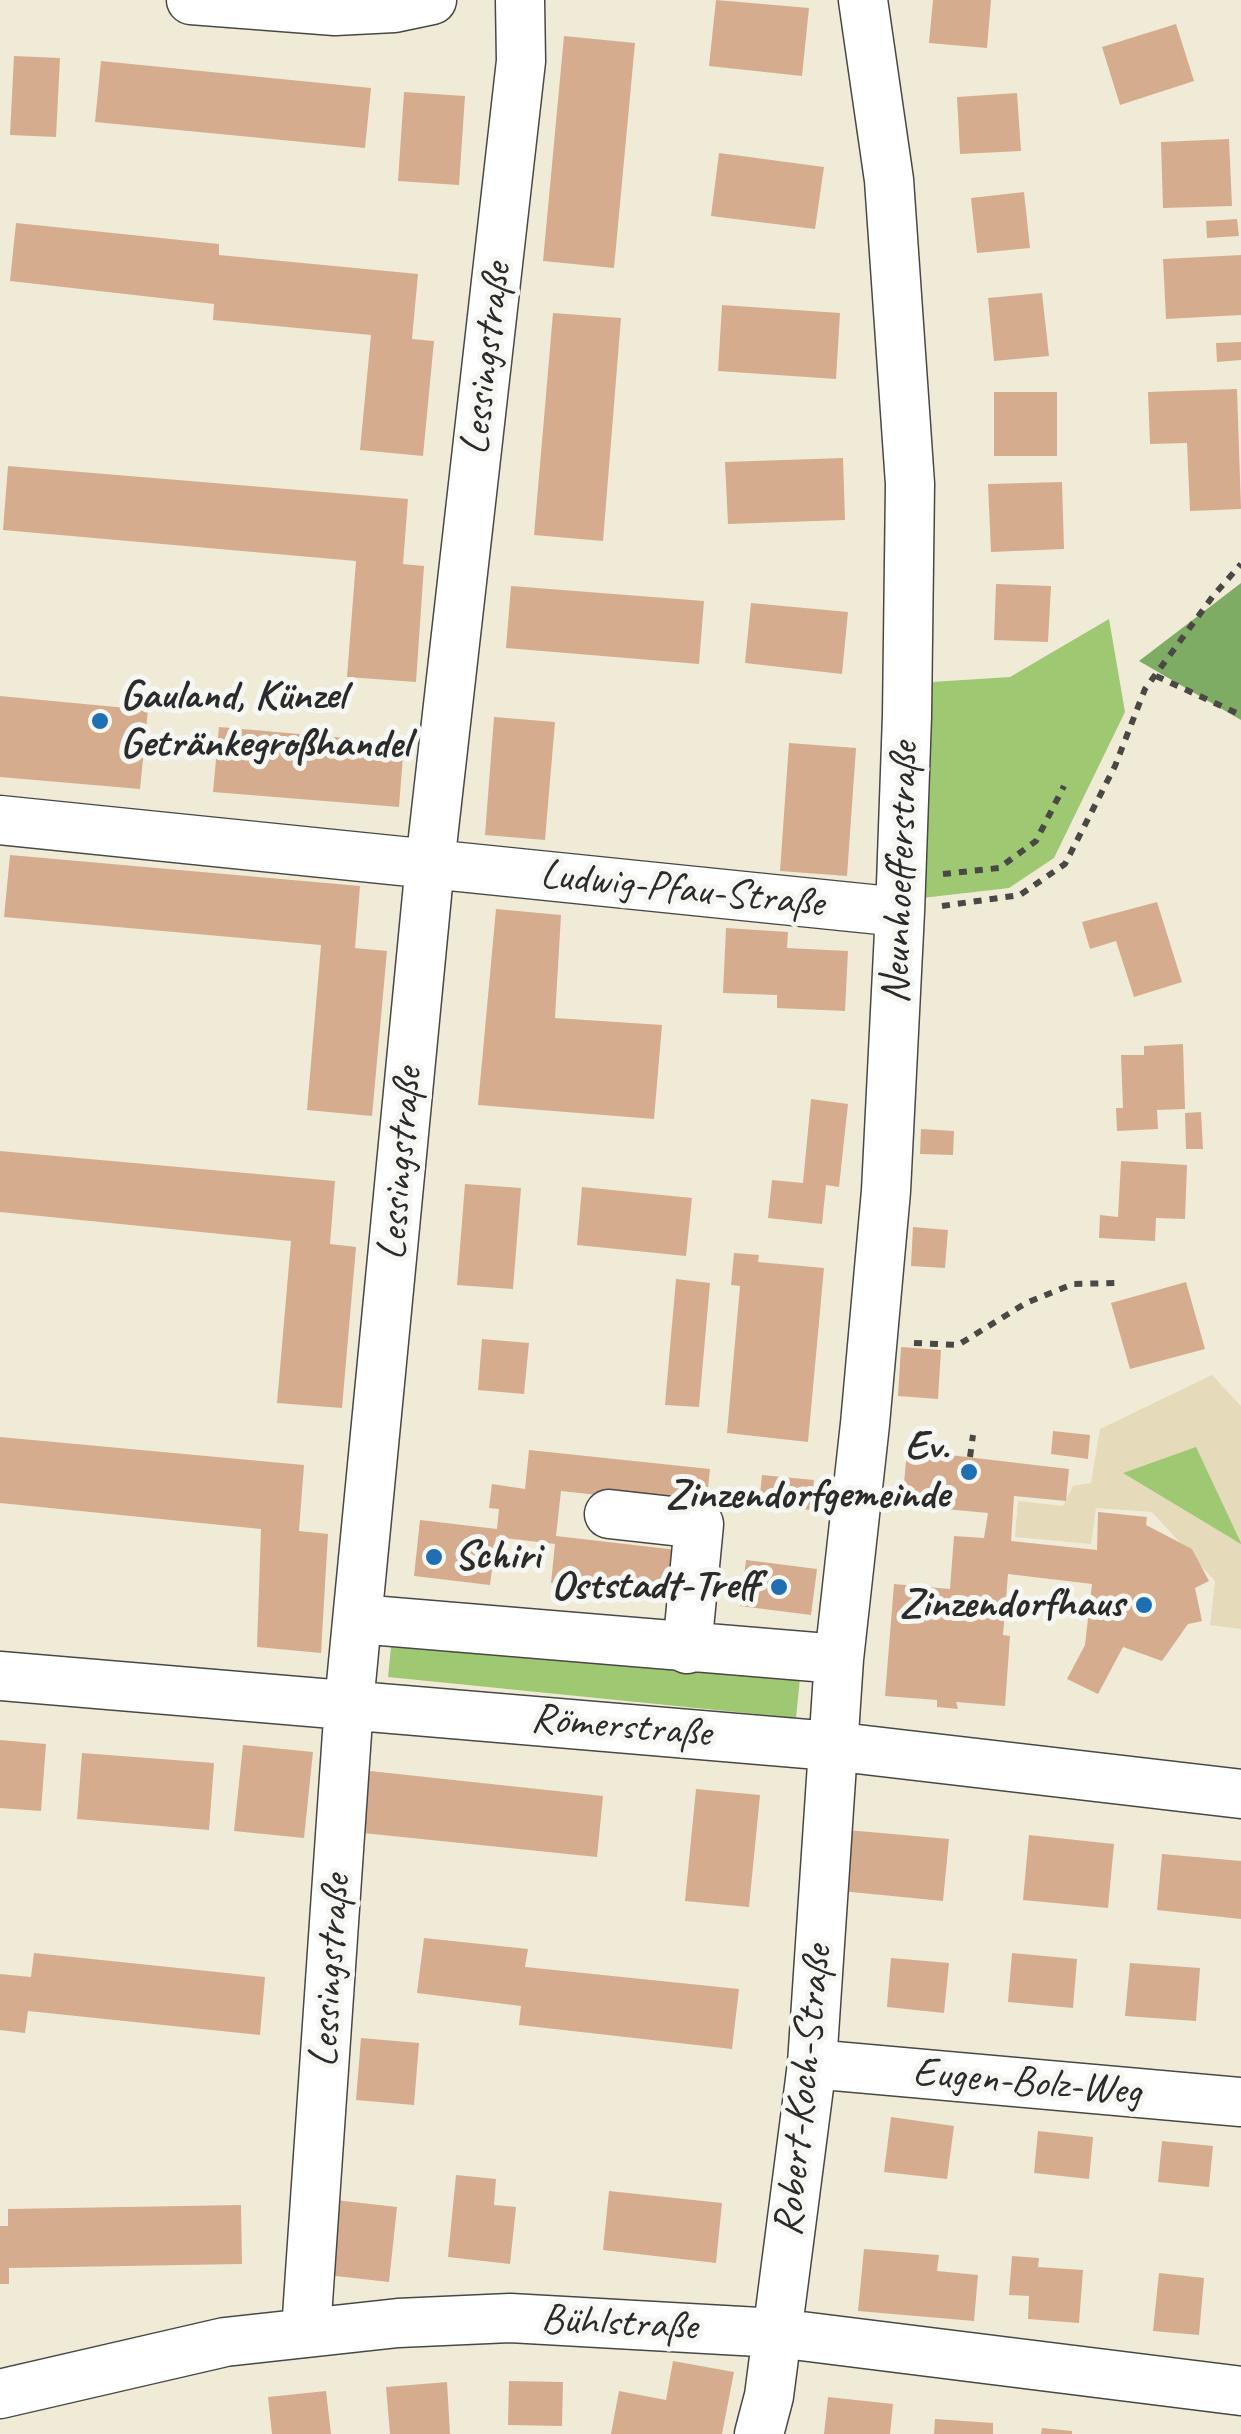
<!DOCTYPE html>
<html>
<head>
<meta charset="utf-8">
<style>
	body { margin:0 }
	canvas { display:block; background:#f0ebd7 }
</style>
</head>
<body>
<canvas width="1241" height="2434"></canvas>
<script>
const context = document.querySelector('canvas').getContext('2d');
context.lineJoin = 'round';
function fill(path, color) { context.fillStyle = color; context.fill(path, 'evenodd'); }
const toPath = rows => new Path2D(rows.map(r => 'M' + r).join(''));
function trace(path, color, width, dash) { context.strokeStyle = color; context.lineWidth = width; context.lineCap = dash ? 'butt' : 'round'; context.setLineDash(dash || []); context.stroke(path); }
function drawText(font, color, halo, rows, align = 'center') {
  context.font = font + ' Caveat,sans-serif'; context.lineWidth = 10; context.setLineDash([]); context.textBaseline = 'middle'; context.strokeStyle = halo; context.fillStyle = color; for (const [text, x, y, turn = 0] of rows) {
    context.save(); context.translate(x, y); context.rotate((+turn || 0) * Math.PI / 180); context.textAlign = isNaN(turn) ? turn : align; if (halo) context.strokeText(text, 0, 0); context.fillText(text, 0, 0); context.restore();
  }
}
const built = toPath([
	[1212,1375,1241,1406,1241,1629,1210,1625,1215,1581,1152,1512,1096,1508,1091,1544,1015,1537,1018,1501,1063,1506,1073,1486,1091,1483,1100,1429]
]);
const green = toPath([
	[1109,619,1125,712,1054,858,1009,888,922,898,932,682,1010,677],
	[1196,1447,1241,1543,1241,1544,1123,1473],
	[393,1627,801,1668,796,1718,388,1677]
]);
const forest = toPath([
	[1241,583,1241,720,1139,661]
]);
const building = toPath([
	[716,0,809,8,802,76,709,66],
	[933,0,991,0,987,48,929,43],
	[1176,24,1194,81,1120,105,1102,47],
	[564,36,635,43,614,268,543,261],
	[14,56,60,58,56,137,10,135],
	[101,61,371,88,365,148,95,122],
	[404,92,465,96,459,185,398,181],
	[1017,93,1021,151,960,154,957,97],
	[1229,139,1232,206,1163,208,1161,142],
	[719,153,824,167,815,229,711,216],
	[1024,192,1030,248,977,253,971,198],
	[1237,219,1239,236,1207,238,1206,221],
	[16,223,219,244,219,255,418,274,412,339,434,341,423,456,360,450,371,335,213,320,214,304,10,281],
	[1241,255,1241,315,1166,319,1163,259],
	[1042,293,1049,356,994,361,988,298],
	[722,305,840,313,836,379,718,371],
	[553,313,621,318,603,541,534,535],
	[1241,342,1241,360,1217,362,1216,343],
	[1237,389,1241,509,1190,511,1187,443,1150,444,1148,392],
	[994,392,1057,392,1057,456,994,456],
	[843,458,845,520,728,524,725,462],
	[8,466,408,499,403,564,424,566,416,682,347,677,356,561,3,530],
	[1062,482,1064,549,991,552,988,484],
	[996,584,1051,586,1048,642,994,640],
	[511,586,704,601,699,664,506,648],
	[751,603,848,612,842,674,745,663],
	[0,696,148,710,140,789,0,777],
	[494,717,555,722,545,840,485,835],
	[219,727,404,743,399,807,213,792],
	[789,743,856,748,847,876,780,871],
	[10,855,360,886,355,948,387,951,372,1116,307,1110,321,945,4,917],
	[1157,902,1182,982,1134,997,1116,941,1090,949,1082,922],
	[496,909,561,915,555,1018,662,1025,654,1119,478,1105],
	[726,928,788,932,787,948,848,951,845,1011,777,1008,777,995,723,993],
	[1183,1044,1185,1109,1157,1110,1158,1129,1117,1131,1116,1108,1123,1108,1121,1055,1144,1055,1144,1046],
	[811,1099,848,1104,839,1187,826,1185,822,1224,768,1218,772,1180,803,1183],
	[1201,1112,1203,1149,1186,1149,1185,1113],
	[921,1129,954,1131,953,1155,920,1154],
	[0,1151,335,1181,330,1244,356,1247,342,1408,277,1403,291,1241,0,1212],
	[1121,1161,1187,1165,1185,1219,1156,1218,1155,1241,1099,1238,1100,1215,1118,1217],
	[465,1184,521,1188,513,1289,457,1285],
	[582,1187,692,1198,686,1256,577,1245],
	[913,1227,948,1230,945,1268,911,1266],
	[734,1253,759,1255,758,1262,824,1268,808,1442,727,1433,740,1286,731,1285],
	[676,1279,710,1283,699,1407,665,1405],
	[1186,1282,1205,1349,1130,1369,1111,1303],
	[482,1339,529,1343,524,1394,478,1390],
	[901,1347,941,1350,938,1399,898,1396],
	[1053,1431,1090,1435,1088,1459,1051,1454],
	[0,1437,304,1465,299,1531,328,1534,321,1653,257,1647,261,1529,0,1503],
	[529,1450,710,1469,706,1507,561,1491,556,1536,686,1551,680,1598,551,1583,555,1544,496,1537,490,1585,414,1576,420,1520,497,1529,499,1509,489,1508,492,1484,525,1489],
	[907,1450,1069,1469,1066,1501,1014,1496,1011,1541,1097,1550,1098,1512,1147,1517,1146,1525,1192,1549,1209,1581,1195,1588,1202,1621,1188,1624,1162,1661,1123,1647,1098,1694,1067,1679,1085,1645,1092,1584,1008,1574,1003,1635,1010,1636,1005,1706,956,1702,958,1709,937,1707,937,1700,885,1696,894,1584,950,1589,954,1536,984,1538,988,1513,902,1505],
	[762,1475,814,1480,811,1510,759,1505],
	[746,1560,817,1569,811,1615,740,1606],
	[0,1740,46,1744,41,1811,0,1808],
	[243,1745,313,1752,304,1838,234,1831],
	[82,1753,214,1763,209,1830,77,1819],
	[370,1771,603,1796,597,1857,363,1833],
	[696,1789,760,1795,749,1907,685,1901],
	[847,1830,949,1839,943,1901,841,1891],
	[1029,1835,1114,1844,1108,1908,1023,1900],
	[1162,1854,1241,1861,1241,1919,1157,1910],
	[424,1938,528,1949,525,1967,739,1989,732,2049,519,2025,521,2006,417,1993],
	[34,1953,265,1977,260,2035,28,2011,25,2033,0,2030,0,1974,31,1977],
	[1012,1953,1077,1959,1073,2008,1008,2002],
	[891,1958,949,1963,944,2013,887,2007],
	[1130,1963,1200,1968,1196,2021,1125,2016],
	[361,2038,419,2043,414,2105,356,2100],
	[891,2117,954,2126,947,2179,884,2172],
	[1038,2131,1093,2137,1089,2179,1034,2173],
	[1162,2141,1213,2146,1209,2187,1158,2182],
	[456,2175,496,2179,494,2205,516,2207,510,2264,448,2257],
	[609,2191,722,2203,716,2263,603,2250],
	[335,2200,397,2207,389,2282,327,2275],
	[241,2205,242,2264,9,2268,9,2284,0,2284,0,2226,8,2226,8,2209],
	[864,2249,939,2255,937,2271,978,2275,974,2321,858,2311],
	[1012,2256,1039,2258,1038,2267,1083,2270,1079,2323,1028,2319,1029,2296,1009,2295],
	[1159,2273,1204,2278,1199,2335,1153,2331],
	[673,2361,734,2372,722,2434,611,2434,619,2391,666,2400],
	[509,2381,563,2382,562,2426,508,2425],
	[447,2382,450,2434,390,2434,386,2387],
	[326,2391,331,2434,272,2434,268,2397],
	[828,2397,893,2404,890,2434,824,2434],
	[935,2419,993,2423,993,2434,934,2434],
	[1042,2428,1072,2431,1072,2434,1041,2434]
]);
const path = toPath([
	[1156,676,1241,715],
	[943,874,999,868,1036,841,1064,786],
	[942,906,1020,895,1065,864,1115,766,1145,689,1213,596,1241,564],
	[914,1343,958,1345,1026,1303,1073,1284,1117,1283],
	[970,1457,973,1435]
]);
const minor = toPath([
	[191,0,335,11,394,8,432,0],
	[0,820,900,912],
	[609,1514,699,1524,687,1649],
	[358,1619,839,1659],
	[0,1676,831,1746,1241,1794],
	[812,2064,1241,2102],
	[306,2331,349,1704,430,864,521,61,520,0],
	[0,2394,225,2342,398,2323,510,2318,777,2333,1241,2391],
	[759,2434,769,2396,812,2064,839,1659,865,1424,886,1191,900,912,907,716,910,484,889,180,863,0]
]);
const markers = [
	[100,721,10,"#1f6fb2"],
	[969,1472,10,"#1f6fb2"],
	[434,1557,10,"#1f6fb2"],
	[779,1587,10,"#1f6fb2"],
	[1144,1605,10,"#1f6fb2"]
];
const streetNames = [
	["Lessingstraße",487,359,-83],
	["Neunhoefferstraße",901,873,-88],
	["Ludwig-Pfau-Straße",682,890,6],
	["Lessingstraße",401,1164,-85],
	["Römerstraße",621,1727,5],
	["Lessingstraße",331,1971,-86],
	["Eugen-Bolz-Weg",1027,2083,5],
	["Robert-Koch-Straße",804,2091,-84],
	["Bühlstraße",619,2324,3]
];
const poiNames = [
	["Gauland, Künzel",120,697,"left"],
	["Getränkegroßhandel",120,745,"left"],
	["Ev.",949,1448],
	["Zinzendorfgemeinde",949,1496],
	["Schiri",454,1557,"left"],
	["Oststadt-Treff",759,1587],
	["Zinzendorfhaus",1124,1605]
];
fill(built, '#e5dbba');
fill(green, '#9fc873');
fill(forest, '#7fac65');
fill(building, '#d5ad8e');
trace(minor, '#494845', 51);
trace(path, '#494845', 6, [8, 8]);
trace(minor, '#fff', 48);
for (const [x, y, r, color] of markers) { const dot = new Path2D(); dot.arc(x, y, r, 0, 2 * Math.PI); context.fillStyle = color; context.fill(dot); trace(dot, '#f6f6f2', 4); }
drawText('42px', '#2b2b2b', '#f6f6f2', streetNames);
drawText('bold 42px', '#2b2b2b', '#f6f6f2', poiNames, 'right');
</script>
</body>
</html>
